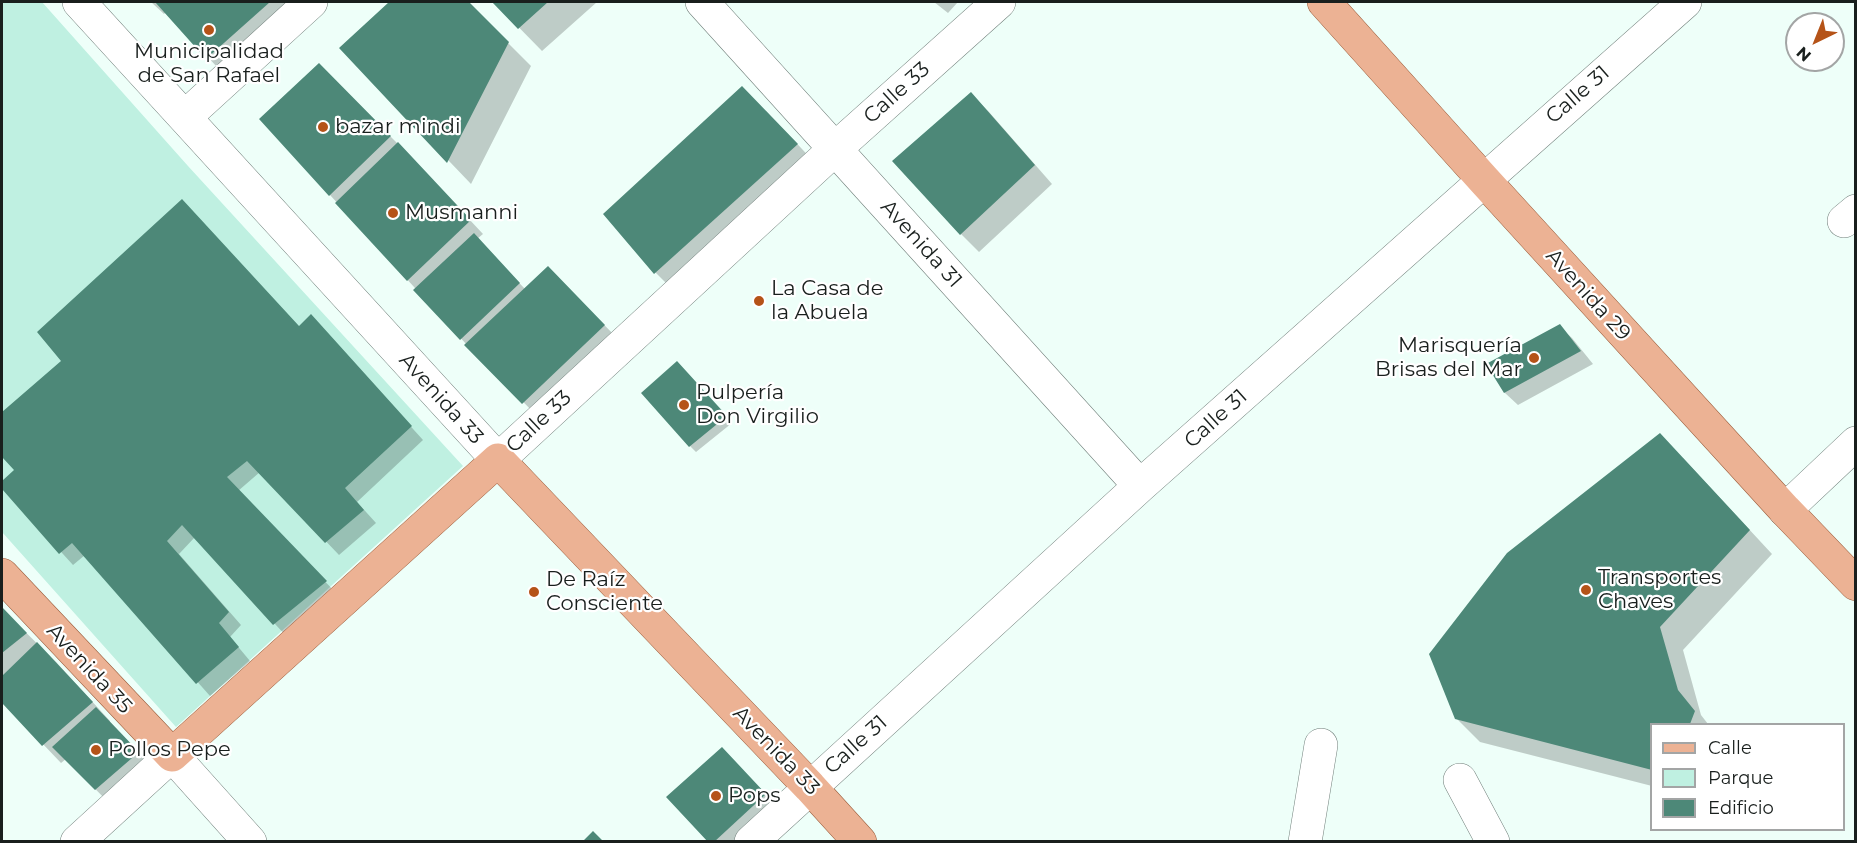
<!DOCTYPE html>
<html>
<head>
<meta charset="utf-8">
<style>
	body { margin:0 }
	#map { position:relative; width:1857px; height:843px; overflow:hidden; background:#eefff9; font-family:Montserrat,sans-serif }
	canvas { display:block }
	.frame { position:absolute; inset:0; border:3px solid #191f1d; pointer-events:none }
	.legend { position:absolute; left:1650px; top:723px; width:195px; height:108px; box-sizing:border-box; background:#fff; border:2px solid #a3a5a5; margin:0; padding:8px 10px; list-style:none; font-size:18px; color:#191f1d }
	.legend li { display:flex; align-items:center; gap:12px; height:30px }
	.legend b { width:30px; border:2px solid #a3a5a5 }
	.north { position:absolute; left:1785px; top:12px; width:60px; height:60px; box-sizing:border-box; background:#fff; border:2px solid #a3a5a5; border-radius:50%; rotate:223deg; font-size:16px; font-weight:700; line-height:24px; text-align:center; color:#191f1d }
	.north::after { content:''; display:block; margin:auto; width:21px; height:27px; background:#b55318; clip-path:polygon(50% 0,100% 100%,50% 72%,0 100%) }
</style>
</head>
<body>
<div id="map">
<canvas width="1857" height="843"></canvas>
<div class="frame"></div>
<ul class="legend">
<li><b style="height:8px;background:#ecb294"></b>Calle</li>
<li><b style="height:16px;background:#bff0e1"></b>Parque</li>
<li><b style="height:16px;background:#4d8878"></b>Edificio</li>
</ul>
<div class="north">N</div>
</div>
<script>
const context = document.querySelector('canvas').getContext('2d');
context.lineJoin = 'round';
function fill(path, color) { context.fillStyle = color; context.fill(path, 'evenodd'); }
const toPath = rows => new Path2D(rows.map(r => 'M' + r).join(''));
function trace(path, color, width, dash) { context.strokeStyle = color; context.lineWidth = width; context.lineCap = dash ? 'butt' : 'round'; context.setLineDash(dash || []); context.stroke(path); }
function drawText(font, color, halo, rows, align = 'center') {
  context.font = font + ' Montserrat,sans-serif'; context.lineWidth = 4.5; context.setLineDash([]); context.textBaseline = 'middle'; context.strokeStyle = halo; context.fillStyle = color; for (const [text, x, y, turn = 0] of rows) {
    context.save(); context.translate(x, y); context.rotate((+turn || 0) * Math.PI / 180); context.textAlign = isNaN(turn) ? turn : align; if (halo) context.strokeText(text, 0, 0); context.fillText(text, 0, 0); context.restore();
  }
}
const green = toPath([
	[2,2,42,2,188,166,463,466,176,727,2,532]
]);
const shadow = toPath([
	[151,2,320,2,230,81,166,12,164,14],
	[391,2,467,2,531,66,471,184,341,48],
	[494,2,597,2,542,51],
	[934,2,958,2,948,13],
	[319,65,411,157,483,234,477,239,525,289,548,268,623,344,542,421,467,345,330,195],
	[971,94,989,112,1052,184,979,252,961,234],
	[766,111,820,168,679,296,656,273,605,214],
	[311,316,423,440,357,502,376,523,339,555,260,472,238,491,338,595,287,637,195,537,179,554,241,625,230,637,250,661,210,696,85,555,73,565,2,487,2,483,16,470,2,455,2,413,63,361,299,327],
	[1559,326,1572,338,1593,364,1518,405,1505,393,1488,365],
	[683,369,732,423,696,452,690,446],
	[1683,458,1772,554,1683,650,1701,715,1708,724,1652,724,1652,786,1480,742,1456,718],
	[2,609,56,662,110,721,109,723,150,766,108,802,66,759,61,763,2,701],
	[740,768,783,813,752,842,710,842]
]);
const building = toPath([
	[155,2,270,2,206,59],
	[389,2,469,2,509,42,447,163,339,48],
	[492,2,548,2,518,29],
	[319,63,391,136,329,196,259,119],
	[742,86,798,144,654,274,603,214],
	[971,92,1035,165,960,235,892,161],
	[398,142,471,220,407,281,335,203],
	[182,199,299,326,311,314,412,426,345,488,364,510,325,543,247,461,227,477,327,581,273,625,182,525,167,541,229,612,219,623,239,647,196,684,72,543,59,554,2,489,2,481,14,470,2,457,2,412,61,361,37,332],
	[474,233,520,283,460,340,413,290],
	[548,266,605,325,522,404,464,345],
	[1560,324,1581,351,1504,393,1486,364],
	[677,361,727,416,689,447,641,393],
	[1660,433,1750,530,1660,627,1678,690,1695,711,1690,724,1652,724,1652,770,1455,719,1429,654,1507,553],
	[2,607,27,633,2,653],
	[37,642,93,702,42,746,2,703,2,676],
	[96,707,139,752,95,790,52,747],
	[722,747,766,794,714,842,708,842,666,797],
	[593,831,604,842,582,842]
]);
const minor = toPath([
	[79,2,498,460,835,149,999,2],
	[702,2,1140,486],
	[185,117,311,2],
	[1844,221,1856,211],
	[1785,510,1856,443],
	[1460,780,1493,842],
	[77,842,172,755,250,842],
	[751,842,1140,486,1685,2],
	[1305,842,1321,745]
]);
const major = toPath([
	[1324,2,1483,179,1785,510,1856,584],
	[2,575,172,755,498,460,810,787,860,842]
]);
const markers = [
	[209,30,6,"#b55318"],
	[323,127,6,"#b55318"],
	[393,213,6,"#b55318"],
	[759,301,6,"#b55318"],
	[1534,358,6,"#b55318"],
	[684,405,6,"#b55318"],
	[1586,590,6,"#b55318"],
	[534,592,6,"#b55318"],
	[96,750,6,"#b55318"],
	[716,796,6,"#b55318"]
];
const poiNames = [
	["Municipalidad",209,52,"center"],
	["de San Rafael",209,76,"center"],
	["bazar mindi",335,127],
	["Musmanni",405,213],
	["La Casa de",771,289],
	["la Abuela",771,313],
	["Marisquería",1522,346,"right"],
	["Brisas del Mar",1522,370,"right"],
	["Pulpería",696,393],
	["Don Virgilio",696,417],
	["Transportes",1598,578],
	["Chaves",1598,602],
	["De Raíz",546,580],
	["Consciente",546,604],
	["Pollos Pepe",108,750],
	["Pops",728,796]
];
const streetNames = [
	["Calle 33",897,93,-42],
	["Calle 31",1578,95,-41],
	["Avenida 31",921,244,48],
	["Avenida 29",1588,295,48],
	["Avenida 33",441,399,48],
	["Calle 31",1216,419,-42],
	["Calle 33",539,422,-43],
	["Avenida 35",89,669,47],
	["Calle 31",856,745,-42],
	["Avenida 33",776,751,46]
];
fill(green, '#bff0e1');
fill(shadow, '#0003');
fill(building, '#4d8878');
trace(minor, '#6f7e79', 34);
trace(major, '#9a5d3c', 34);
trace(minor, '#fff', 33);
trace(major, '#ecb294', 33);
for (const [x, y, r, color] of markers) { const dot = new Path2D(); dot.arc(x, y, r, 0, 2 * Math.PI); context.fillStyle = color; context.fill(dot); trace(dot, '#fff', 2); }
drawText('21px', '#191f1d', '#fff', poiNames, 'left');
drawText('21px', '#191f1d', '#fff', streetNames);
</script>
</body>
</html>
